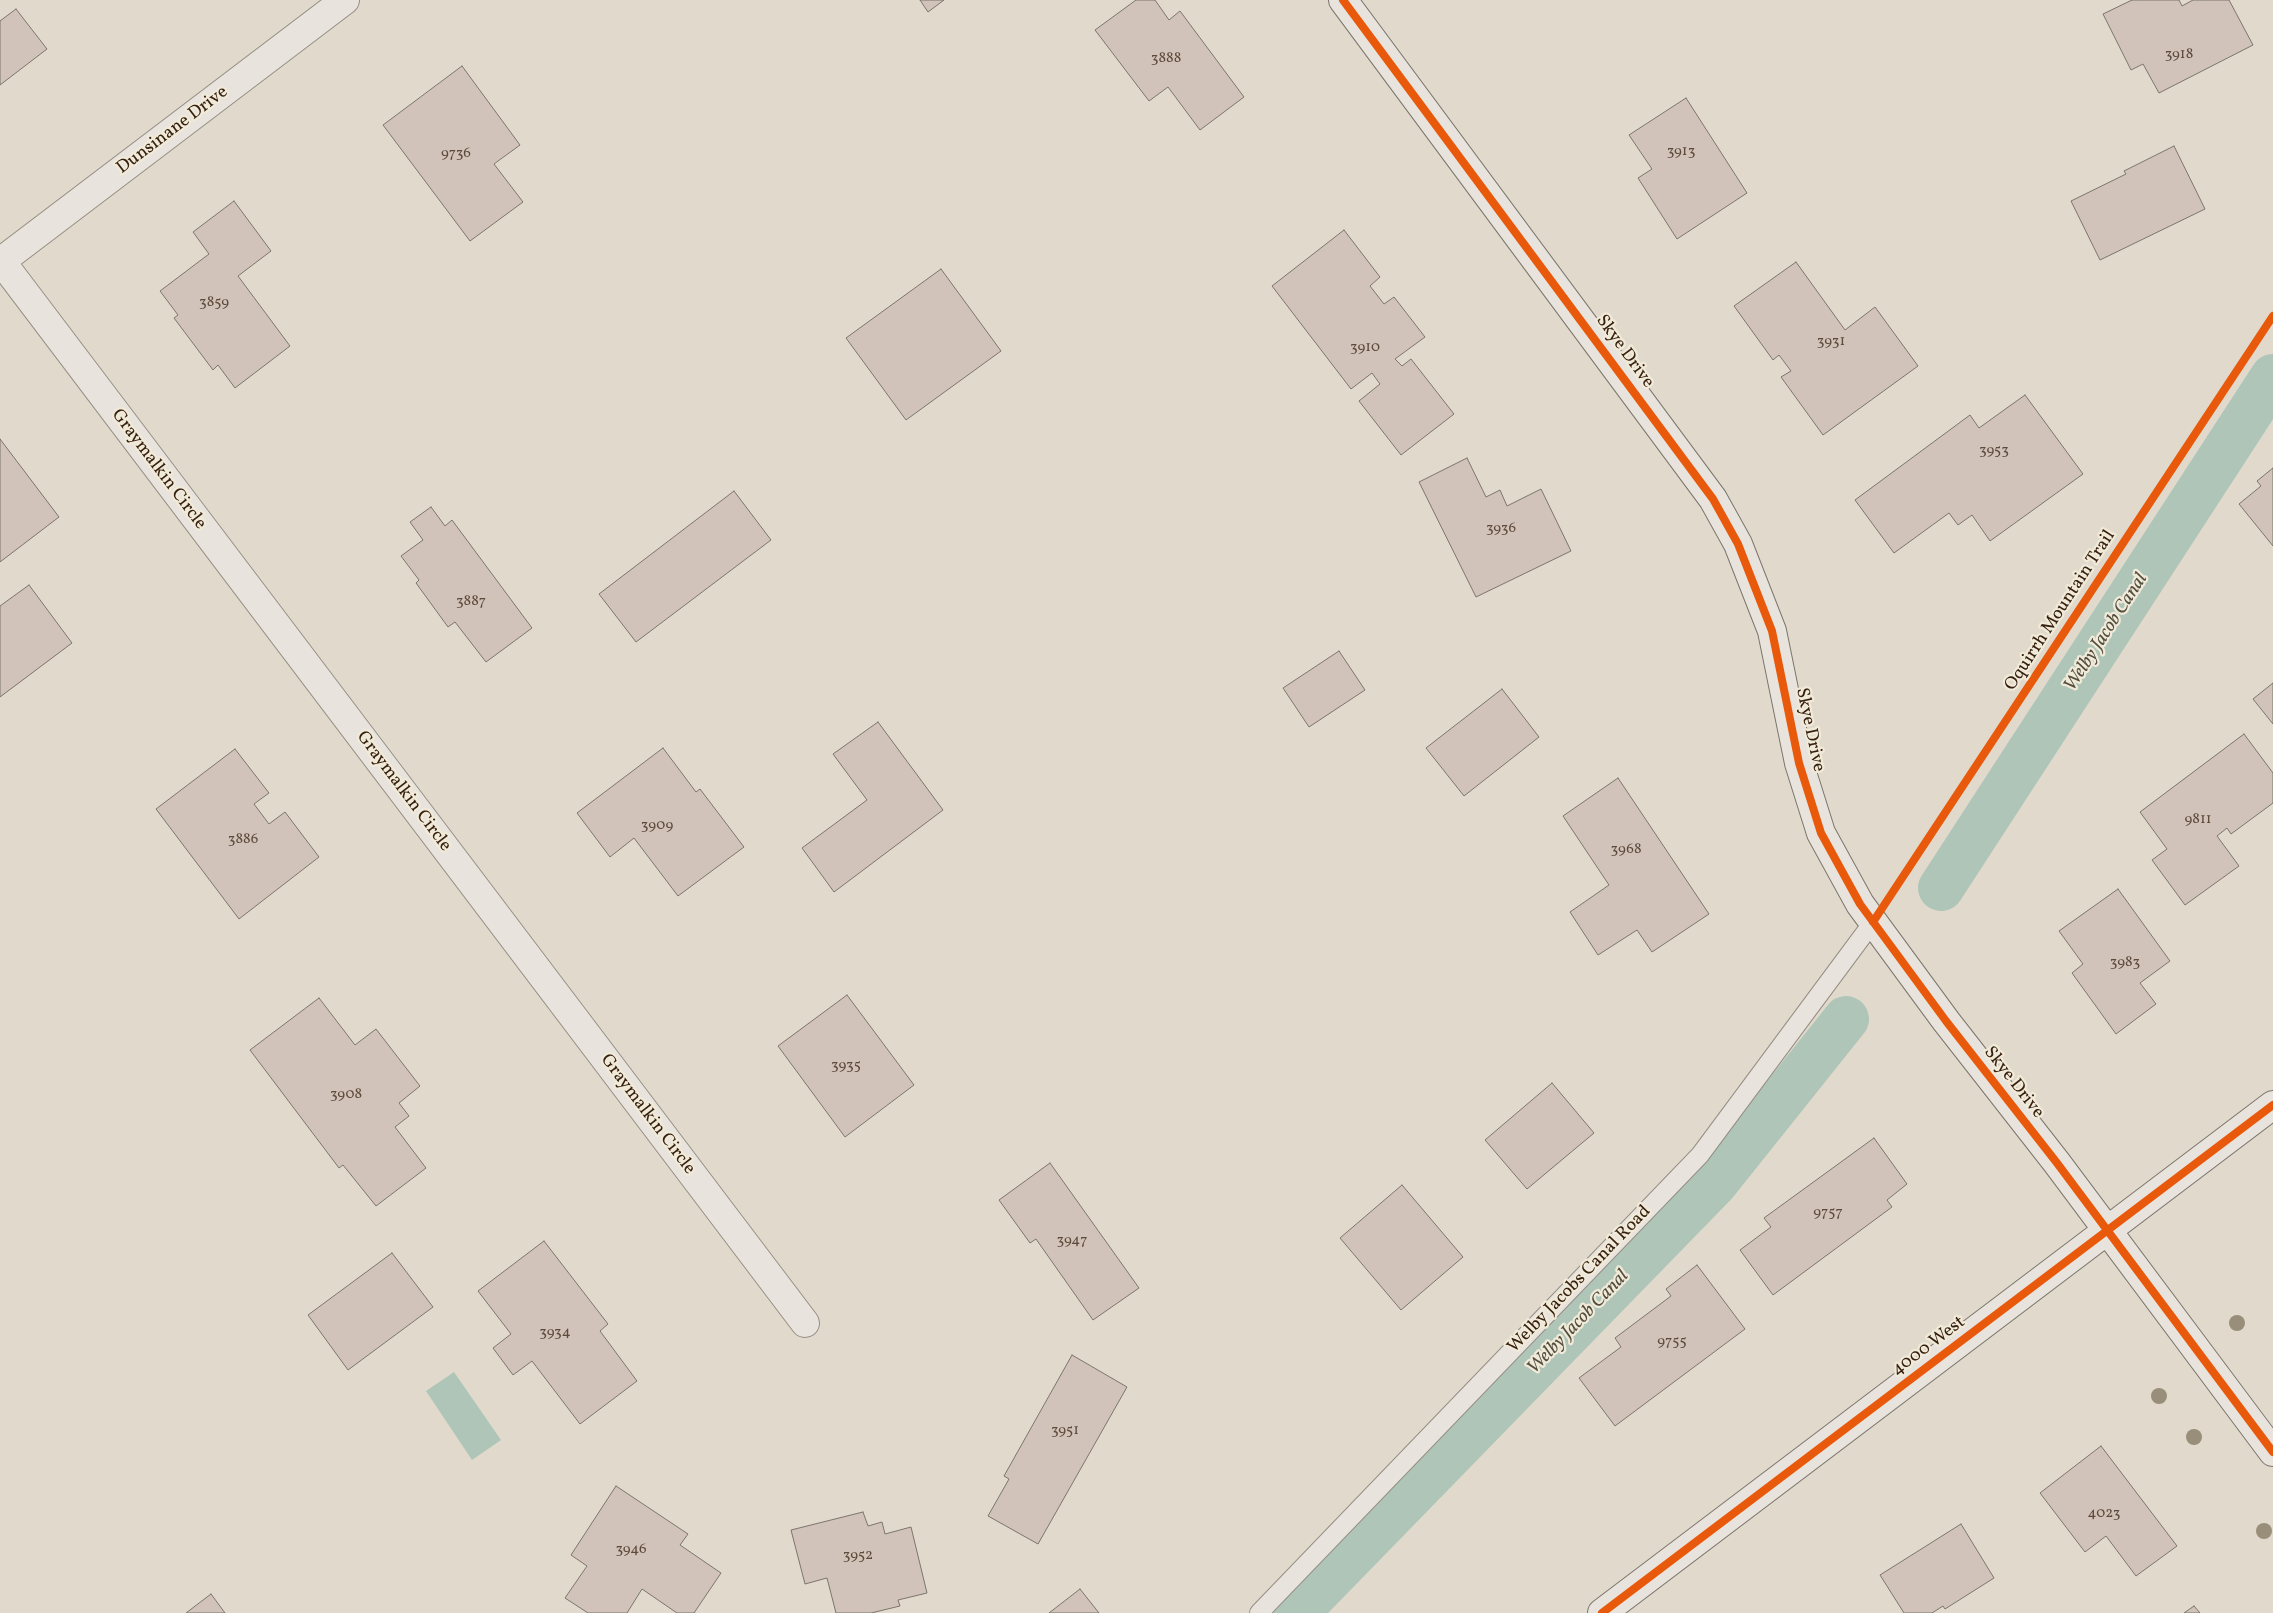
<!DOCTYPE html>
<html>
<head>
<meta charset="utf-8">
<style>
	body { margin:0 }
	canvas { display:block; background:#e1dacc }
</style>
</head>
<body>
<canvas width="2273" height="1613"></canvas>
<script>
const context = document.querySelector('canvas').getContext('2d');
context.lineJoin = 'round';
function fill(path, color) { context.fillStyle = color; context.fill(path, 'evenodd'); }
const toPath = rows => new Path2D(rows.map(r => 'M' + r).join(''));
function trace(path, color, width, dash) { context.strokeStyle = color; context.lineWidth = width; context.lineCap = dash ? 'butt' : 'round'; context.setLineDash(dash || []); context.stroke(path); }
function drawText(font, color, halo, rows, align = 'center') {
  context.font = font + ' Vollkorn,serif'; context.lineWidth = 4.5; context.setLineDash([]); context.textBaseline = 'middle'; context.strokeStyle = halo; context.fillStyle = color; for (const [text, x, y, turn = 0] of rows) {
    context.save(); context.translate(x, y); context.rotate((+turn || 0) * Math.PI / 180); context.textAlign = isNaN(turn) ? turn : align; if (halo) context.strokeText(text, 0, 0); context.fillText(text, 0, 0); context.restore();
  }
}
const water = toPath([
	[454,1372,501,1440,472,1460,426,1391]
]);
const canal = toPath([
	[1941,888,2273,377],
	[1296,1613,1715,1183,1846,1019]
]);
const building = toPath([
	[920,0,944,0,928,12,920,0],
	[1136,0,1155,0,1169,20,1180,11,1244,97,1200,130,1168,87,1149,101,1095,30,1136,0],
	[2132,0,2179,0,2182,6,2193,0,2229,0,2253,45,2159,93,2143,64,2131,70,2103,14,2132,0],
	[16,9,47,49,0,85,0,21,16,9],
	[462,66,520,145,494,164,523,202,470,241,383,125,462,66],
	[1686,98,1747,193,1677,239,1638,178,1652,169,1629,135,1686,98],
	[2174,146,2205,209,2100,260,2071,201,2126,174,2124,171,2174,146],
	[234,201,271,251,238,276,290,346,235,388,218,365,213,370,174,318,178,315,160,291,209,254,193,232,234,201],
	[1344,230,1380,277,1370,286,1384,304,1394,297,1425,337,1395,359,1402,366,1411,359,1454,414,1401,455,1359,401,1380,384,1372,373,1351,389,1272,286,1344,230],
	[1796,262,1845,330,1875,307,1918,366,1823,435,1781,377,1791,371,1779,355,1773,360,1734,306,1796,262],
	[941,269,1001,351,906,420,846,338,941,269],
	[2025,395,2083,474,1990,541,1972,515,1958,525,1949,513,1894,553,1855,500,1970,415,1979,428,2025,395],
	[0,439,59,517,0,562,0,439],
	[1467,458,1486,497,1500,490,1507,506,1541,489,1571,551,1476,597,1419,482,1467,458],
	[2273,468,2273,546,2239,504,2261,486,2257,481,2273,468],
	[734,491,771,540,636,642,599,594,734,491],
	[431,507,445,526,452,520,532,628,486,662,455,622,448,627,416,583,419,580,401,556,423,540,410,522,431,507],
	[29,585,72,643,0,697,0,606,29,585],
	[1339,651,1365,690,1309,727,1283,688,1339,651],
	[2273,683,2273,724,2253,699,2273,683],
	[1502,689,1539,737,1464,796,1426,748,1502,689],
	[878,722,943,810,834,892,802,848,867,800,833,754,878,722],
	[2244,734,2273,773,2273,803,2231,834,2227,828,2217,836,2239,866,2185,905,2152,860,2167,849,2140,812,2244,734],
	[663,748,696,792,700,789,744,847,678,896,634,838,610,857,577,813,663,748],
	[235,749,269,793,254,804,269,824,285,812,319,857,239,919,156,809,235,749],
	[1618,778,1709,914,1652,952,1637,930,1598,955,1570,912,1609,885,1563,816,1618,778],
	[2118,889,2170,961,2140,983,2156,1004,2116,1034,2072,973,2083,964,2059,931,2118,889],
	[847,995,914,1085,845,1137,778,1046,847,995],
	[319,998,355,1045,376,1029,420,1086,399,1103,409,1116,395,1127,426,1168,376,1206,343,1165,339,1168,250,1050,319,998],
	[1552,1083,1594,1133,1527,1189,1485,1140,1552,1083],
	[1874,1138,1907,1184,1887,1200,1892,1207,1773,1295,1740,1250,1771,1227,1764,1218,1874,1138],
	[1050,1163,1139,1288,1093,1320,1036,1239,1030,1243,999,1200,1050,1163],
	[1402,1185,1463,1257,1401,1310,1340,1238,1402,1185],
	[544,1241,608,1324,600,1331,637,1381,580,1424,532,1361,513,1375,493,1348,511,1334,478,1291,544,1241],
	[392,1253,433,1307,348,1370,308,1315,392,1253],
	[1697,1265,1745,1329,1615,1426,1579,1378,1621,1347,1615,1338,1671,1296,1666,1289,1697,1265],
	[1072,1355,1127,1387,1038,1544,988,1516,1009,1479,1004,1476,1072,1355],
	[2101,1446,2177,1546,2136,1576,2106,1536,2085,1552,2040,1493,2101,1446],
	[616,1486,688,1534,680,1545,721,1573,694,1613,677,1613,642,1589,627,1613,588,1613,565,1598,587,1566,571,1555,616,1486],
	[863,1512,868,1526,882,1522,885,1534,911,1527,927,1593,898,1600,900,1606,871,1613,836,1613,827,1578,805,1584,791,1530,863,1512],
	[1961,1524,1994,1578,1945,1609,1943,1606,1932,1613,1904,1613,1880,1575,1961,1524],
	[1080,1589,1099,1613,1049,1613,1080,1589],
	[211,1594,225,1613,186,1613,211,1594],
	[2194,1606,2200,1613,2184,1613,2194,1606]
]);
const lane = toPath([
	[1259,1613,1700,1155,1873,922]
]);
const street = toPath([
	[1,261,805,1323],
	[0,262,345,0]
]);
const secondary = toPath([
	[1343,0,1713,499,1738,544,1772,631,1799,763,1821,833,1860,904,1946,1021,2057,1163,2273,1452],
	[1602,1613,2273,1105]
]);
const cycleway = toPath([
	[1343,0,1713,499,1738,544,1772,631,1799,763,1821,833,1860,904,1946,1021,2057,1163,2273,1452],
	[1873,922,2273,316],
	[1602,1613,2273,1105]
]);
const trees = [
	[2237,1323],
	[2159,1396],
	[2194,1437],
	[2264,1531]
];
const numberNames = [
	["3918",2179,55],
	["3888",1166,59],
	["3913",1681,152],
	["9736",456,154],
	["3859",214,303],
	["3931",1831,342],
	["3910",1365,348],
	["3953",1994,451],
	["3936",1501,529],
	["3887",471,602],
	["9811",2198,820],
	["3909",657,826],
	["3886",243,840],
	["3968",1626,850],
	["3983",2125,963],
	["3935",846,1066],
	["3908",346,1095],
	["9757",1828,1213],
	["3947",1072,1241],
	["3934",555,1333],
	["9755",1672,1342],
	["3951",1065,1431],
	["4023",2104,1514],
	["3946",631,1550],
	["3952",858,1556]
];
const streetNames = [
	["Dunsinane Drive",173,131,-37],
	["Skye Drive",1624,352,54],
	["Graymalkin Circle",158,470,53],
	["Oquirrh Mountain Trail",2061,611,-57],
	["Skye Drive",1809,730,78],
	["Graymalkin Circle",403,792,53],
	["Skye Drive",2013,1083,52],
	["Graymalkin Circle",647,1115,53],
	["Welby Jacobs Canal Road",1580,1280,-46],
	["4000 West",1929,1347,-37]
];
const waterNames = [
	["Welby Jacob Canal",2107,633,-57],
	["Welby Jacob Canal",1579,1323,-46]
];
fill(water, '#aec5b8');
trace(canal, '#aec5b8', 46);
fill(building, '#d1c3b9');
trace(building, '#7c756b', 1);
trace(lane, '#958e84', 20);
trace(street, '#958e84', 30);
trace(secondary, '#7c756b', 30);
trace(lane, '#e8e4dd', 18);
trace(street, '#e8e4dd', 28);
trace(secondary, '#e8e4dd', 28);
trace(cycleway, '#e8590c', 8);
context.fillStyle = '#998e7a';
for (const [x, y] of trees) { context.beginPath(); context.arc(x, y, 8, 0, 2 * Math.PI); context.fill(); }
drawText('15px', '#5e4a3b', null, numberNames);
drawText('18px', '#362010', '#f1ead8', streetNames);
drawText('italic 19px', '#534f40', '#f1ead8', waterNames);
</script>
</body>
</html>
